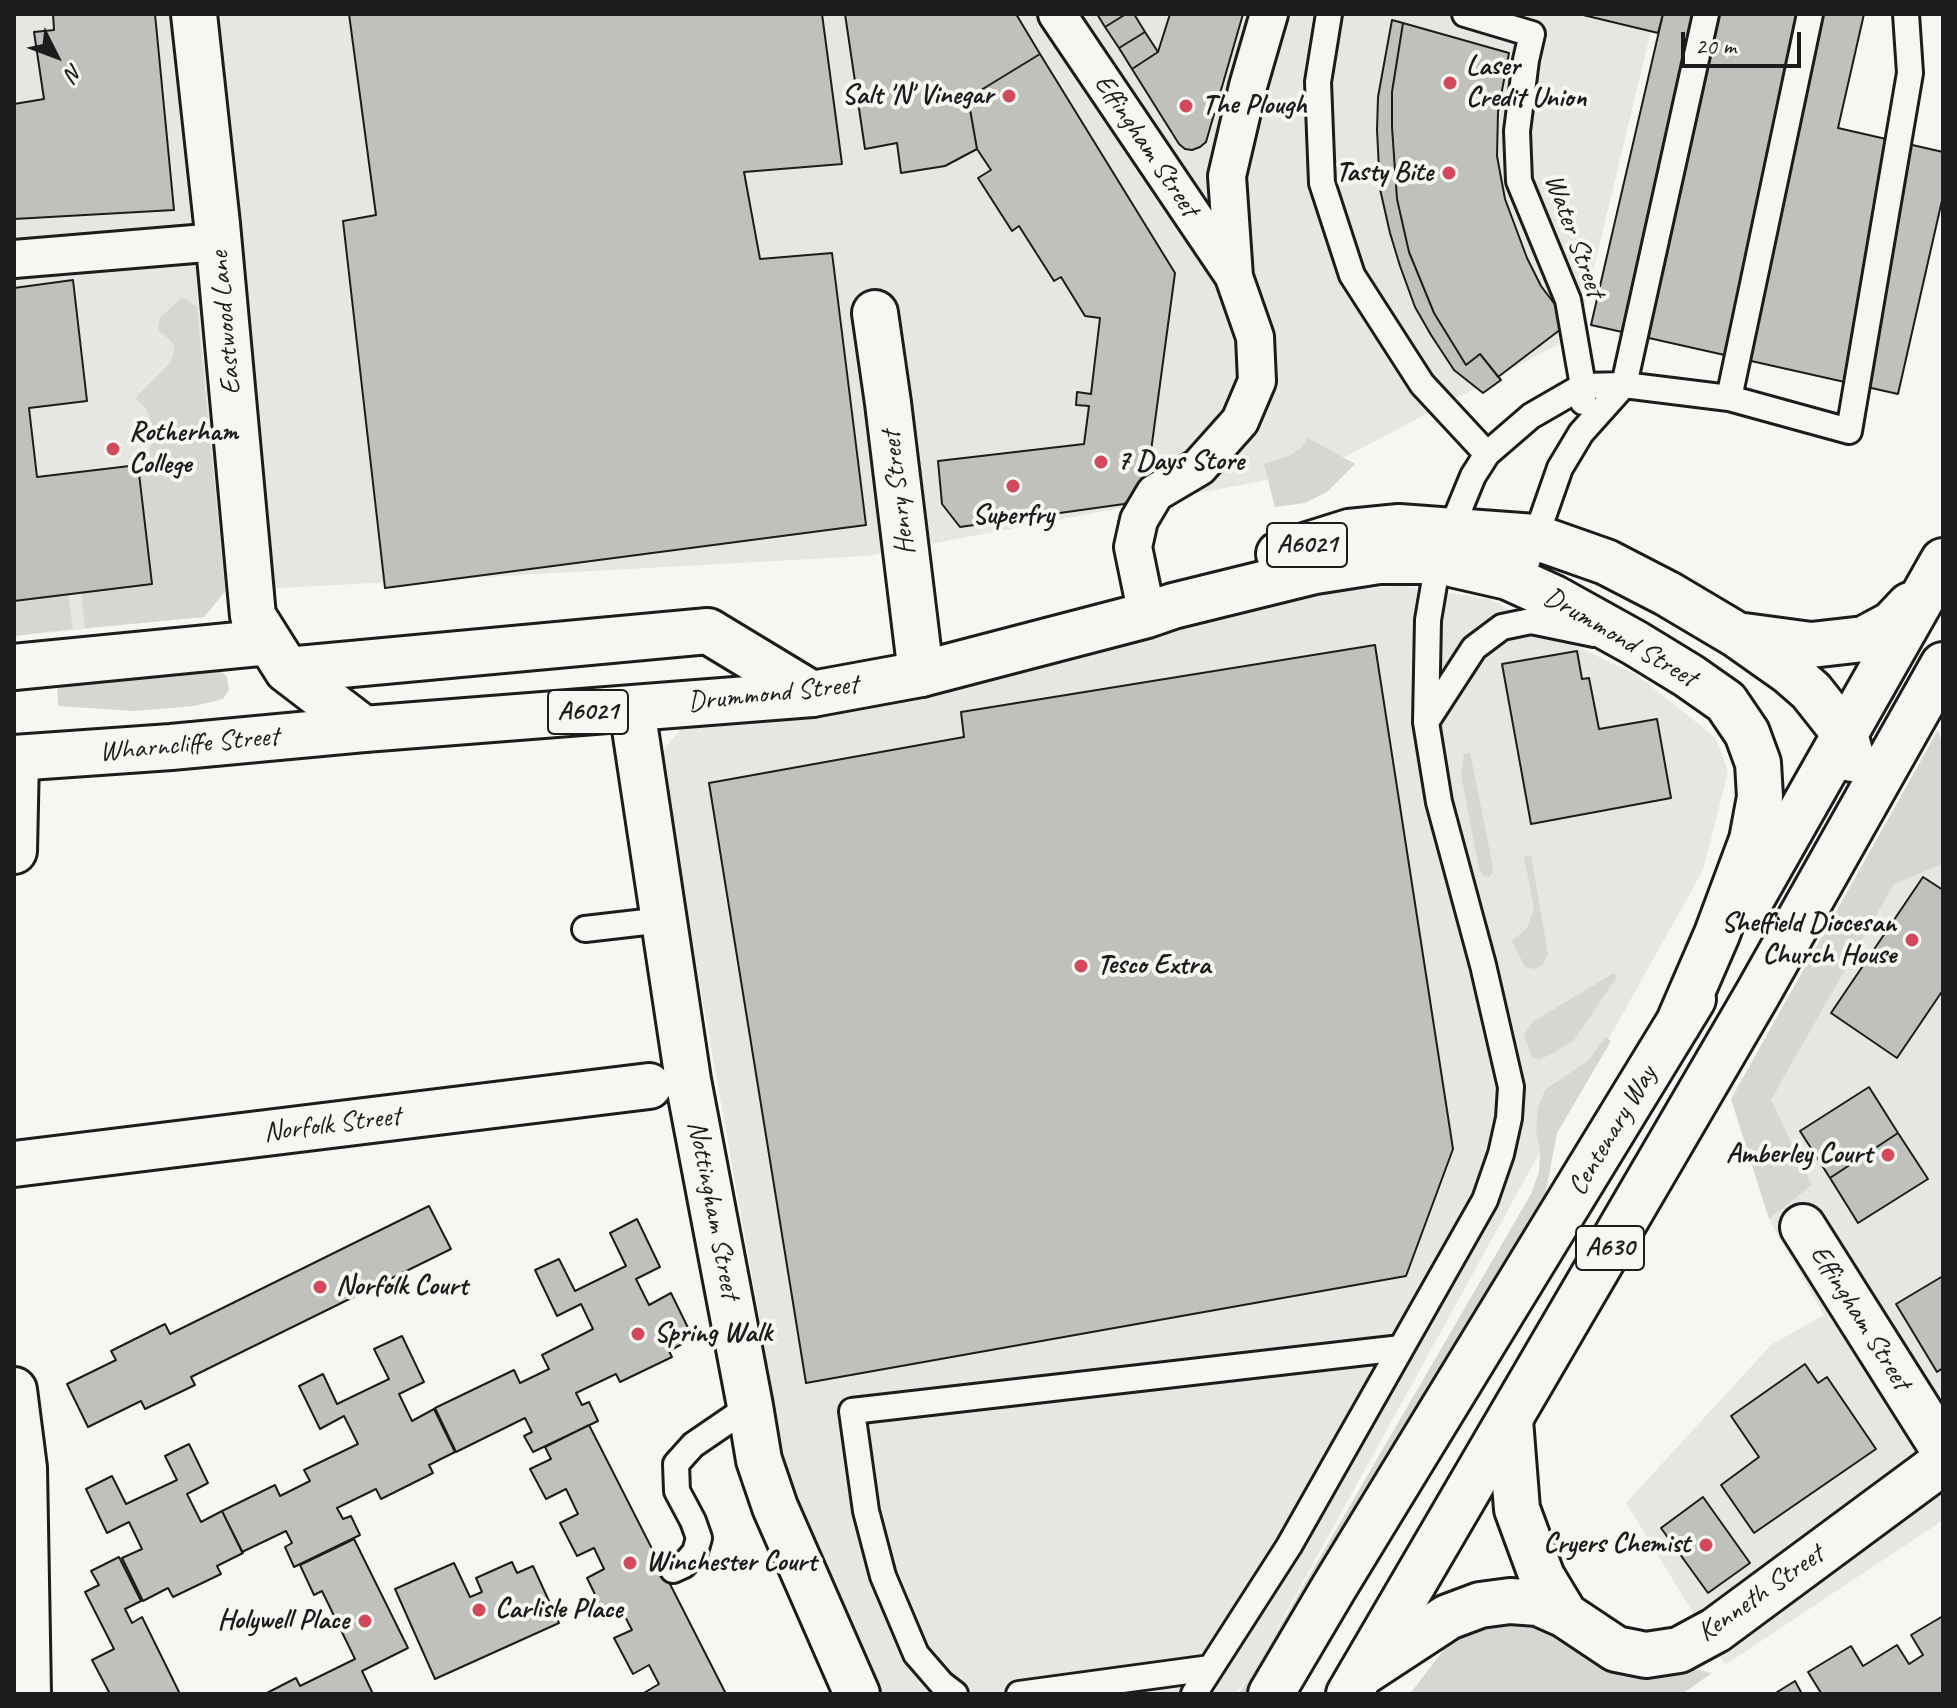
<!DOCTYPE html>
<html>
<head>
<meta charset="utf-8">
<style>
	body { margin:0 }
	#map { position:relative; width:1957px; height:1708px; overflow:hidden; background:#f6f6f2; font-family:Caveat,sans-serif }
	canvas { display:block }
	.frame { position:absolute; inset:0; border:16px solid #1c1c1c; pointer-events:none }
	.north { position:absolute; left:16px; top:16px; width:80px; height:80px; -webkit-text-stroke:6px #f6f6f2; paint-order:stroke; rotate:132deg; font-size:22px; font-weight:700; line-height:32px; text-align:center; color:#1c1c1c }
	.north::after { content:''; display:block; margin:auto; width:28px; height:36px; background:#1c1c1c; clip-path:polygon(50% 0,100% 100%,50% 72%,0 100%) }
	.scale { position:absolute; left:1681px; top:32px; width:120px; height:36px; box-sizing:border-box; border:4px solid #1c1c1c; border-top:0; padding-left:10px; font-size:24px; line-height:28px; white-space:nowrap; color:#1c1c1c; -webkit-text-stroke:6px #f6f6f2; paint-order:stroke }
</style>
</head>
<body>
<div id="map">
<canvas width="1957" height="1708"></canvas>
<div class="frame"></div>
<div class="north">N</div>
<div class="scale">20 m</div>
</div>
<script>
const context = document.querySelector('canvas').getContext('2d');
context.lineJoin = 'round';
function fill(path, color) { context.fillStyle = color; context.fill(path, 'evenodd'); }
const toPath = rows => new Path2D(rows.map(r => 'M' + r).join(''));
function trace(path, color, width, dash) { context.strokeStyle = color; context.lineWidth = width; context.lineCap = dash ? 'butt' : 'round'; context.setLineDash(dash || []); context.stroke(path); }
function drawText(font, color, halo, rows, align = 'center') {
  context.font = font + ' Caveat,sans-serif'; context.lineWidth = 8; context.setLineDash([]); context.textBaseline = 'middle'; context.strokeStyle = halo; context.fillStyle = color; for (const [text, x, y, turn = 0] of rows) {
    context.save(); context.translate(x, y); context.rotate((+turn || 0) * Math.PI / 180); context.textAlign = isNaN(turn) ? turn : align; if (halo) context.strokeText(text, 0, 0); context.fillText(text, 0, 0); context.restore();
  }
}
const built = toPath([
	[14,14,1655,14,1578,334,1320,470,867,556,226,591,204,617,14,636],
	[1401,586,1490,599,1569,643,1637,675,1716,738,1728,772,1703,870,1617,1024,1540,1152,1251,1676,1235,1694,879,1694,790,1490,659,755,685,724,1287,595],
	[1943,864,1943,1520,1725,1665,1626,1503,1771,1345,1824,1315,1769,1219,1812,1185,1771,1100,1894,883]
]);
const green = toPath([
	[182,297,197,307,225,591,204,617,85,628,81,593,152,584,138,465,151,446,153,426,146,408,136,399,138,395,171,362,175,347,169,339,159,331,158,326,160,318],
	[1308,438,1355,464,1327,492,1305,503,1275,507,1264,464,1291,455,1301,448],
	[68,594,73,629,14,636,14,601],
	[217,667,227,677,229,690,223,699,194,706,134,711,58,706,57,679],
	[1938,730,1943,745,1943,864,1894,884,1771,1100,1812,1185,1769,1219,1731,1099],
	[1470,753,1493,867,1492,874,1489,877,1483,875,1479,869,1461,774,1464,754],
	[1531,855,1548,954,1543,964,1535,969,1525,967,1512,941,1527,928,1534,907,1524,857],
	[1614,973,1617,977,1574,1040,1555,1052,1539,1060,1532,1057,1524,1034,1534,1021],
	[1605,1037,1611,1041,1557,1133,1544,1202,1249,1694,1238,1694,1251,1676,1531,1194,1539,1172,1540,1152,1536,1131,1538,1108,1545,1090,1589,1060],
	[1525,1616,1553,1628,1584,1657,1620,1668,1688,1668,1712,1673,1682,1694,1410,1694,1451,1640,1485,1622]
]);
const building = toPath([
	[53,14,155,14,174,210,14,219,14,104,44,99,34,32,54,30,53,14],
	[349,14,822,14,842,164,744,172,760,259,832,253,866,525,385,588,343,221,376,215,349,14],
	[845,14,1016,14,1040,54,968,98,977,149,945,166,901,173,897,143,865,149,845,14],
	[1097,14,1126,14,1105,27,1097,14],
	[1126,14,1134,14,1145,32,1119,48,1105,27,1126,14],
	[1170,14,1243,14,1206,142,1200,147,1192,150,1185,149,1179,144,1132,69,1158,52,1170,14],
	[1579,14,1663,14,1658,33,1579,14],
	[1663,14,1864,14,1838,128,1943,152,1943,196,1898,394,1591,325,1663,14],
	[1392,20,1403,23,1392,92,1392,127,1397,199,1409,252,1434,313,1466,365,1480,354,1501,380,1483,393,1454,370,1431,335,1415,307,1400,266,1390,233,1380,189,1377,130,1378,97,1392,20],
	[1403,23,1509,53,1498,112,1497,156,1505,199,1527,258,1541,286,1569,323,1498,377,1480,354,1466,365,1434,313,1409,252,1397,199,1392,127,1392,92,1403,23],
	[1145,32,1158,52,1132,69,1119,48,1145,32],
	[1040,54,1175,273,1146,488,1124,504,960,527,942,504,938,461,1084,444,1089,406,1076,405,1077,392,1091,394,1100,318,1085,316,1061,277,1054,281,1019,226,1012,231,978,178,991,170,977,149,968,98,1040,54],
	[73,280,87,401,29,408,37,477,138,465,152,584,14,601,14,288,73,280],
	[1375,645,1453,1149,1406,1276,806,1383,709,783,964,737,961,712,1375,645],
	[1577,651,1582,679,1589,678,1599,729,1657,719,1671,798,1531,824,1502,664,1577,651],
	[1923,877,1943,890,1943,990,1897,1058,1831,1013,1923,877],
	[1869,1087,1898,1133,1830,1178,1800,1131,1869,1087],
	[1898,1133,1928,1179,1858,1223,1830,1178,1898,1133],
	[429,1206,451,1249,191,1377,195,1385,145,1409,141,1401,88,1427,67,1384,116,1360,111,1351,165,1324,170,1334,429,1206],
	[637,1219,660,1267,636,1279,649,1305,671,1293,693,1338,669,1351,672,1357,620,1382,616,1374,576,1393,582,1405,589,1402,598,1421,533,1452,524,1436,532,1432,525,1418,456,1452,435,1408,514,1370,520,1383,549,1369,542,1355,593,1329,581,1304,557,1316,535,1270,559,1259,575,1291,626,1266,610,1233,637,1219],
	[1943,1276,1943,1368,1937,1372,1896,1304,1943,1276],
	[402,1336,424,1382,399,1394,412,1421,434,1409,455,1452,429,1465,433,1473,381,1499,376,1489,337,1508,343,1519,351,1516,360,1535,294,1567,285,1547,292,1543,286,1531,242,1552,222,1511,275,1485,280,1496,310,1481,304,1470,358,1444,344,1416,320,1429,299,1386,323,1374,337,1404,389,1379,374,1349,402,1336],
	[1805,1364,1818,1383,1827,1377,1876,1449,1754,1533,1721,1485,1759,1457,1731,1416,1805,1364],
	[589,1425,726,1694,642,1694,659,1684,649,1665,633,1674,614,1638,632,1630,620,1607,605,1615,587,1578,604,1569,594,1548,577,1556,560,1523,578,1514,566,1489,546,1499,530,1469,551,1459,545,1447,589,1425],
	[189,1444,208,1483,187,1494,201,1522,222,1511,243,1553,217,1566,221,1574,173,1597,168,1588,143,1601,122,1558,142,1549,129,1522,107,1533,86,1489,112,1476,126,1504,177,1480,165,1456,189,1444],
	[1703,1497,1750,1563,1708,1593,1661,1528,1703,1497],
	[354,1539,408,1648,362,1671,373,1694,265,1694,296,1678,300,1686,355,1659,322,1591,314,1595,300,1565,354,1539],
	[119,1557,141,1601,125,1609,132,1623,142,1617,180,1694,110,1694,92,1660,114,1649,85,1592,99,1585,91,1571,119,1557],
	[512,1562,517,1573,533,1566,559,1623,435,1679,395,1589,454,1563,470,1597,482,1592,476,1578,512,1562],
	[1943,1616,1943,1694,1819,1694,1821,1693,1808,1672,1851,1646,1863,1666,1897,1645,1909,1664,1923,1655,1911,1635,1943,1616],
	[1795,1681,1802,1694,1774,1694,1795,1681]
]);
const service = toPath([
	[1329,14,1318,82,1322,183,1352,275,1422,384,1487,454],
	[1465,14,1532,34,1526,60,1517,131,1519,181,1568,300,1583,386,1583,402],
	[1729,398,1810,14],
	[1520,582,1560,468,1581,433,1624,385,1706,14],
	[1426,722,1474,648,1502,627,1531,621,1594,634],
	[585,929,663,920],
	[673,1570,684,1565,695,1552,699,1538,693,1521,677,1491,676,1464,693,1445,750,1406],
	[955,1694,942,1684,916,1654,883,1576,866,1511,852,1411,1401,1348],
	[1019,1694,1210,1668],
	[1194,1694,1289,1546,1485,1200,1501,1154,1509,1118,1511,1087,1483,965,1439,802,1426,722,1428,620,1438,561,1473,476,1487,454,1531,416,1583,386,1624,385,1729,398,1849,431,1910,73,1906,14]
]);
const pedestrian = toPath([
	[1057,14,1233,275],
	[14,259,218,242],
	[1147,615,1133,547,1139,520,1155,493,1199,467,1240,421,1257,381,1255,337,1234,277,1227,176,1248,86,1269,14]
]);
const minor = toPath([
	[194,14,217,224,253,616,287,670,364,729],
	[875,313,888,403,921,674],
	[14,667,269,642],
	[287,670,708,631,812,694],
	[632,709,688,1080,750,1406,759,1460,775,1507,857,1694],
	[14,851,16,758],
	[14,1164,649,1086],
	[1803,1227,1943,1449],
	[14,1390,24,1468,28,1694],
	[1510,1420,1517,1509,1542,1577,1565,1615],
	[1361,1674,1448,1617,1480,1605,1510,1601,1538,1603,1565,1615,1616,1649,1646,1655,1679,1650,1716,1630,1943,1462]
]);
const primary = toPath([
	[1279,554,1349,532,1399,527,1535,537,1606,562,1668,594,1737,635,1788,671,1811,691,1845,734,1852,759],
	[1744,636,1811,645,1864,639,1892,624,1910,605],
	[14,758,171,747,364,729,812,694,921,674,1147,615,1173,606,1315,571,1379,561,1438,561,1508,577,1554,598,1635,643,1689,676,1726,702,1747,733,1758,763,1760,797,1752,840,1717,934,1678,1024],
	[1752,898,1943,561],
	[1271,1694,1333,1589,1693,999],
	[1349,1694,1757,995,1943,665]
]);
const markers = [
	[1450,83,8,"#d1495b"],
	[1009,96,8,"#d1495b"],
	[1186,106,8,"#d1495b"],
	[1449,173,8,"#d1495b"],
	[113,449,8,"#d1495b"],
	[1101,462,8,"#d1495b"],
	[1013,486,8,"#d1495b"],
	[1912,940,8,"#d1495b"],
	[1081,966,8,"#d1495b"],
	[1888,1155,8,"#d1495b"],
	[320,1287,8,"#d1495b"],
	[638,1334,8,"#d1495b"],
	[1706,1545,8,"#d1495b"],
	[630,1563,8,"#d1495b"],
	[479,1610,8,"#d1495b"],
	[365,1621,8,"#d1495b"]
];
const shields = [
	[1307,545,80],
	[588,712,80],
	[1610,1248,68]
];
const shieldNames = [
	["A6021",1307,545],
	["A6021",588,712],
	["A630",1610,1248]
];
const poiNames = [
	["Laser",1466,67],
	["Credit Union",1466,99],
	["Salt 'N' Vinegar",993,96,"right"],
	["The Plough",1202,106],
	["Tasty Bite",1433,173,"right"],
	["Rotherham",129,433],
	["College",129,465],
	["7 Days Store",1117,462],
	["Superfry",1013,516,"center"],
	["Sheffield Diocesan",1896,924,"right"],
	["Church House",1896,956,"right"],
	["Tesco Extra",1097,966],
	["Amberley Court",1872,1155,"right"],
	["Norfolk Court",336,1287],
	["Spring Walk",654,1334],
	["Cryers Chemist",1690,1545,"right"],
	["Winchester Court",646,1563],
	["Carlisle Place",495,1610],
	["Holywell Place",349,1621,"right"]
];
const streetNames = [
	["Effingham Street",1146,146,56],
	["Water Street",1574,236,70],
	["Eastwood Lane",226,323,-95],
	["Henry Street",899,493,-97],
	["Drummond Street",1620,638,30],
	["Drummond Street",773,694,-6],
	["Wharncliffe Street",189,745,-5],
	["Norfolk Street",332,1125,-7],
	["Centenary Way",1613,1131,-59],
	["Nottingham Street",713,1210,79],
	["Effingham Street",1860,1318,58],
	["Kenneth Street",1761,1594,-35]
];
fill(built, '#e6e6e2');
fill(green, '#d6d6d2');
fill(building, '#c0c0bd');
trace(building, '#1c1c1c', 2);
trace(service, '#1c1c1c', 30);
trace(pedestrian, '#1c1c1c', 42);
trace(minor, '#1c1c1c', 50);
trace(primary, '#1c1c1c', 50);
trace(service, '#f6f6f2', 24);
trace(pedestrian, '#f6f6f2', 36);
trace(minor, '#f6f6f2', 44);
trace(primary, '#f6f6f2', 44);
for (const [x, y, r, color] of markers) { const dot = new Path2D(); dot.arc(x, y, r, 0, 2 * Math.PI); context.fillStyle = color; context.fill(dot); trace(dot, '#f6f6f2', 3); }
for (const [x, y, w] of shields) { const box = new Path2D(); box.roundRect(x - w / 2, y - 22, w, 44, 6); context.fillStyle = '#f6f6f2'; context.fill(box); trace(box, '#1c1c1c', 2); }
drawText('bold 26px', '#1c1c1c', null, shieldNames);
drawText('bold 28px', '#1c1c1c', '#f6f6f2', poiNames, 'left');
drawText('28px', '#1c1c1c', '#f6f6f2', streetNames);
</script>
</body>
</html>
